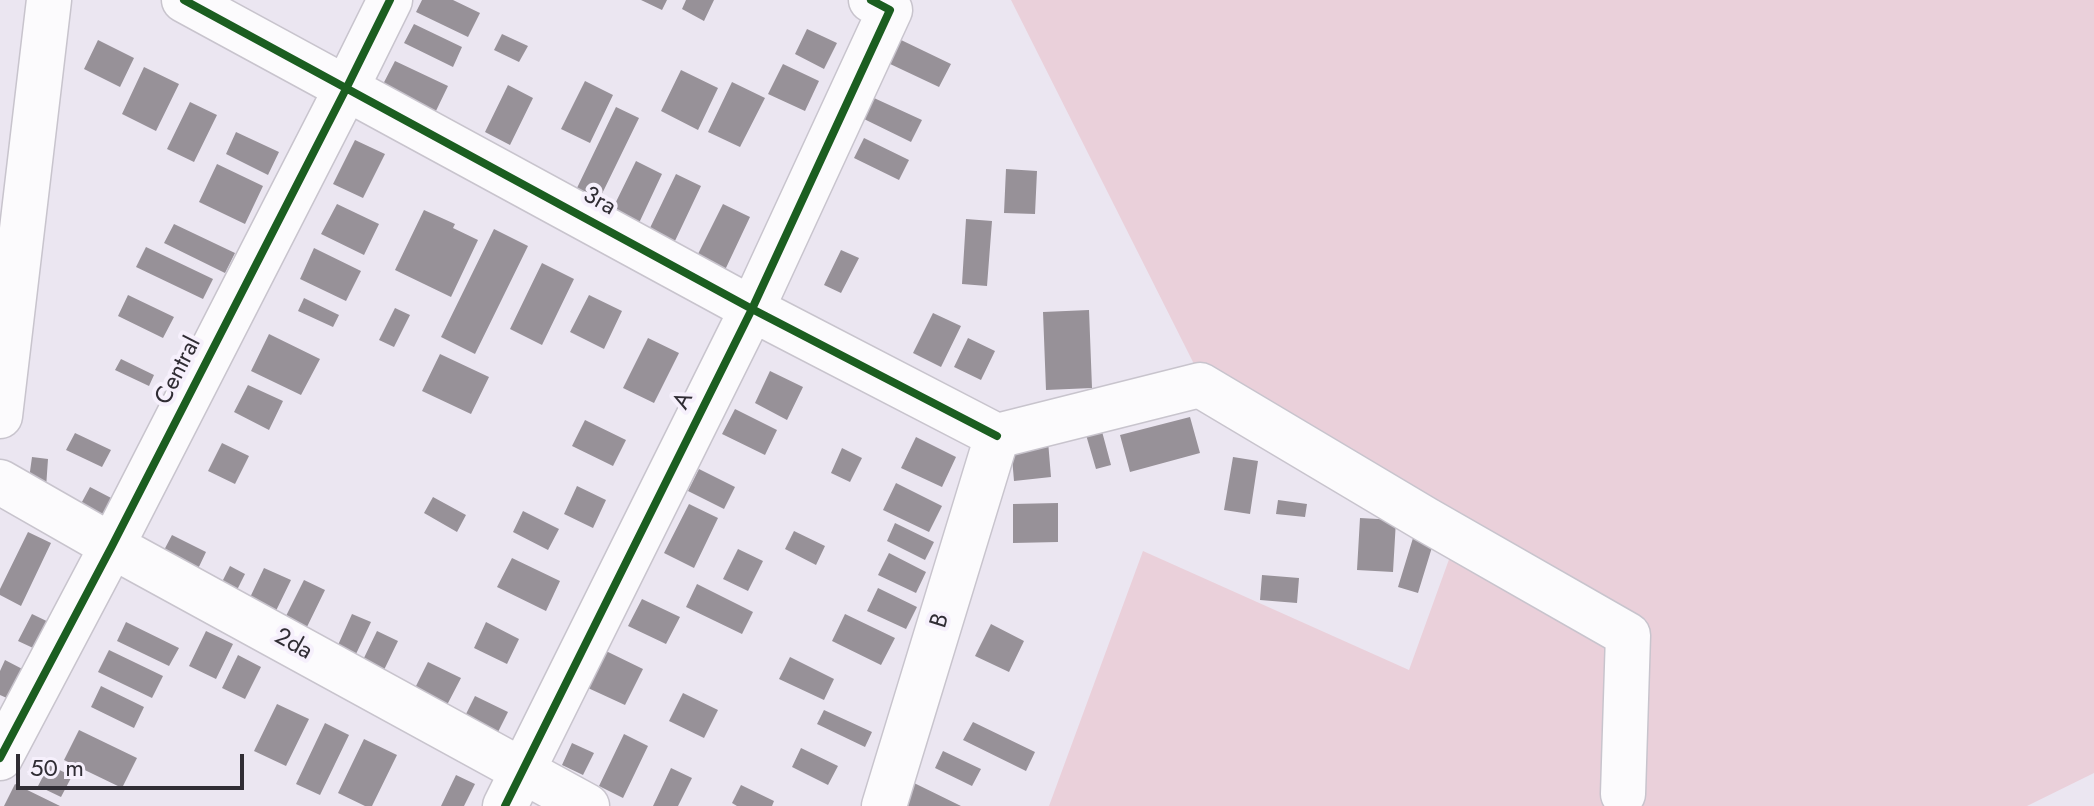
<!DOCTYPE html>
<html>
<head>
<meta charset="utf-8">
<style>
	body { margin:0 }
	#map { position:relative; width:2094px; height:806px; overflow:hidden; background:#ebe6f1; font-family:Jost,sans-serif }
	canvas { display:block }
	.scale { position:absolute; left:16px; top:754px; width:228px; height:36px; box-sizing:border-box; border:4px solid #302d34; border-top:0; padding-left:10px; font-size:24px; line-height:28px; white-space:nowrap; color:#302d34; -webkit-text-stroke:6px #f6f0fc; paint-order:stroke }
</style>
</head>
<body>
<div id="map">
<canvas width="2094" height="806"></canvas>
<div class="scale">50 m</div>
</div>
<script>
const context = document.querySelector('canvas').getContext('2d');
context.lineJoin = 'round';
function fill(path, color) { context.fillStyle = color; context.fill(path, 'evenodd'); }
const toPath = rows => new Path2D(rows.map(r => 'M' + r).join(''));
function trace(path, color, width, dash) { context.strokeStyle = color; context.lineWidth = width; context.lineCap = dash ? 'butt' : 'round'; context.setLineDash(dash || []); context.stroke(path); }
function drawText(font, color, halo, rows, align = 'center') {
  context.font = font + ' Jost,sans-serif'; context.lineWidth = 8; context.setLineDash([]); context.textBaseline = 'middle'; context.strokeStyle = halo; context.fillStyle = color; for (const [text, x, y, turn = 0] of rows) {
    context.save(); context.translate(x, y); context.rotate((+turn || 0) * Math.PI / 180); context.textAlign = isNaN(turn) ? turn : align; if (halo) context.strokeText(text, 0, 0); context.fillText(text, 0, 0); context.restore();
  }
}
const green = toPath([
	[1011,0,2094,0,2094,773,2027,806,1049,806,1143,551,1409,670,1460,529,1195,366]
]);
const building = toPath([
	[422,0,453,0,480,13,468,37,416,12],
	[641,0,667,0,662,10],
	[686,0,714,0,704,21,682,9],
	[414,24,462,47,453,67,404,43],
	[807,29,837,43,824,69,795,54],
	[502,34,528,46,519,62,494,50],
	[899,39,951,64,939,87,888,63],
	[98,40,134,58,120,87,84,69],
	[395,61,448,86,434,115,380,90],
	[783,64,819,81,805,111,768,94],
	[144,67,179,84,156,131,122,114],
	[681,70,718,88,698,130,661,111],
	[585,81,613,95,590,143,561,129],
	[732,82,765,98,740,147,708,132],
	[508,85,533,98,510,145,485,132],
	[874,98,922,120,911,142,864,119],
	[190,102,217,115,194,162,167,149],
	[616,107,639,118,598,202,576,190],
	[236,132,279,152,268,175,226,154],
	[864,138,909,160,899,180,854,158],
	[355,140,385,154,363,198,333,184],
	[636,161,662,174,639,223,612,210],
	[217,164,263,186,245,224,199,202],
	[1006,169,1037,171,1035,214,1004,213],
	[676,174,701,186,674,243,649,230],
	[337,204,379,224,364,255,321,234],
	[723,204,750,217,725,270,697,256],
	[424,210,455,224,453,228,478,240,451,297,395,270],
	[966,219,992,221,987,286,962,284],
	[174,224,235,253,225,273,164,243],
	[494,229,528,246,475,354,441,337],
	[146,247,213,279,203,299,136,267],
	[314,248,361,271,346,301,300,279],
	[841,250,859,258,841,293,824,285],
	[542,263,574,279,542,345,510,329],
	[128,295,174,317,163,338,118,316],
	[589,295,622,311,604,349,570,332],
	[304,298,339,315,333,327,298,311],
	[395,308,410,315,394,347,379,340],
	[1089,310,1092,388,1046,390,1043,312],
	[933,313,961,326,941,367,913,353],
	[269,334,320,359,301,395,251,371],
	[648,338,679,353,654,403,623,388],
	[968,338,995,351,981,380,954,367],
	[440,354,489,377,471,414,422,391],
	[121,359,154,375,149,386,115,370],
	[770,371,803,387,787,420,755,403],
	[248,385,283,401,269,430,234,412],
	[735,409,777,430,765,455,722,434],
	[1190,417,1200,453,1130,472,1120,435],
	[585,420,626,440,613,466,572,446],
	[1100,424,1111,465,1096,469,1084,428],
	[75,433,111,450,102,467,66,450],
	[916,437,956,457,942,487,901,468],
	[1048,441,1051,477,1014,481,1011,445],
	[222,443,249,456,235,484,208,471],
	[842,448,862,458,850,482,831,473],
	[32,457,48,459,46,488,28,486],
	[1233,457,1258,461,1250,514,1224,510],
	[699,469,735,487,724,509,688,491],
	[896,483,942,506,929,532,883,510],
	[577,486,606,500,593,528,564,514],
	[90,487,117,501,104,527,76,513],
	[433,497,466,515,457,532,424,513],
	[1278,500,1307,504,1305,517,1276,514],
	[1058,503,1058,542,1013,543,1013,504],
	[689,504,718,518,694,568,664,553],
	[523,511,559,529,548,550,513,532],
	[1360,518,1396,520,1393,572,1357,570],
	[895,523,934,542,925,560,887,541],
	[794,531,825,546,816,565,785,549],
	[28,532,51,543,21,606,0,595,0,589],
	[172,535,206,552,197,571,162,554],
	[1413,538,1433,544,1418,593,1398,587],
	[738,549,763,561,748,591,723,579],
	[889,553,926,572,916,593,878,575],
	[512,558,560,581,546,611,497,587],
	[230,566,245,574,232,600,217,592],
	[264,568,291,580,271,621,245,608],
	[1262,575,1299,578,1297,603,1260,600],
	[304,580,325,590,305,631,284,620],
	[697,584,753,612,742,634,686,607],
	[878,588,917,607,906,629,867,611],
	[642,599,680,617,666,644,628,626],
	[32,614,59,627,46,654,18,641],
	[352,614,371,622,356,654,338,645],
	[845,614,895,638,881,665,832,641],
	[126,622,179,648,169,666,117,641],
	[486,622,519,639,507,664,474,648],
	[991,624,1024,641,1009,672,975,656],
	[206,631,233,644,216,679,189,666],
	[377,631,398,641,383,672,362,662],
	[109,650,163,676,152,698,98,672],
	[606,651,643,669,625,705,588,688],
	[238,655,261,667,245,699,222,688],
	[790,657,834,679,824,700,779,679],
	[5,660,30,673,16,702,0,695,0,671],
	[428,662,461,678,447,705,414,690],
	[101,686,144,707,134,728,91,707],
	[683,693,718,710,704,738,669,721],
	[475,696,508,712,497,734,464,718],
	[277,704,309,719,286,766,254,751],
	[824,710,872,732,865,747,817,724],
	[973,722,1035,752,1026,771,963,740],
	[325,723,349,735,320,795,296,784],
	[79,730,137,758,122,788,64,760],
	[624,734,648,746,623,798,599,786],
	[364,739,397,755,372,806,365,806,338,793],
	[572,743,594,753,583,775,562,765],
	[801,748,838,766,828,785,792,767],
	[943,751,981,769,972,786,935,768],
	[49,765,72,776,61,797,38,786],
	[671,768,692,778,678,806,653,806],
	[456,775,475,784,464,806,441,806],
	[912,782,961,806,901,806],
	[15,784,60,806,4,806],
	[741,785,774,801,772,806,737,806,732,803]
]);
const minor = toPath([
	[184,0,752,309,997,436],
	[0,416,49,0],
	[997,436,1200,385,1425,519,1628,635,1623,794],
	[0,482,112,546,587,806],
	[0,758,112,546,347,87,390,0],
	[505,806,752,309,890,10,871,0],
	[884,806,997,436]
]);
const cycleway = toPath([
	[184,0,752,309,997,436],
	[0,758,112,546,347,87,390,0],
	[505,806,752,309,890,10,871,0]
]);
const streetNames = [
	["3ra",599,202,29],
	["Central",179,371,-63],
	["A",684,401,-64],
	["B",941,621,-73],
	["2da",293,645,29]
];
fill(green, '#ead0da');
fill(building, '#979198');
trace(minor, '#c8c4cd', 47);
trace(minor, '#fcfbfd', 44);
trace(cycleway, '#1b5e20', 8);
drawText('24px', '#302d34', '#f6f0fc', streetNames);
</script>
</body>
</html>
